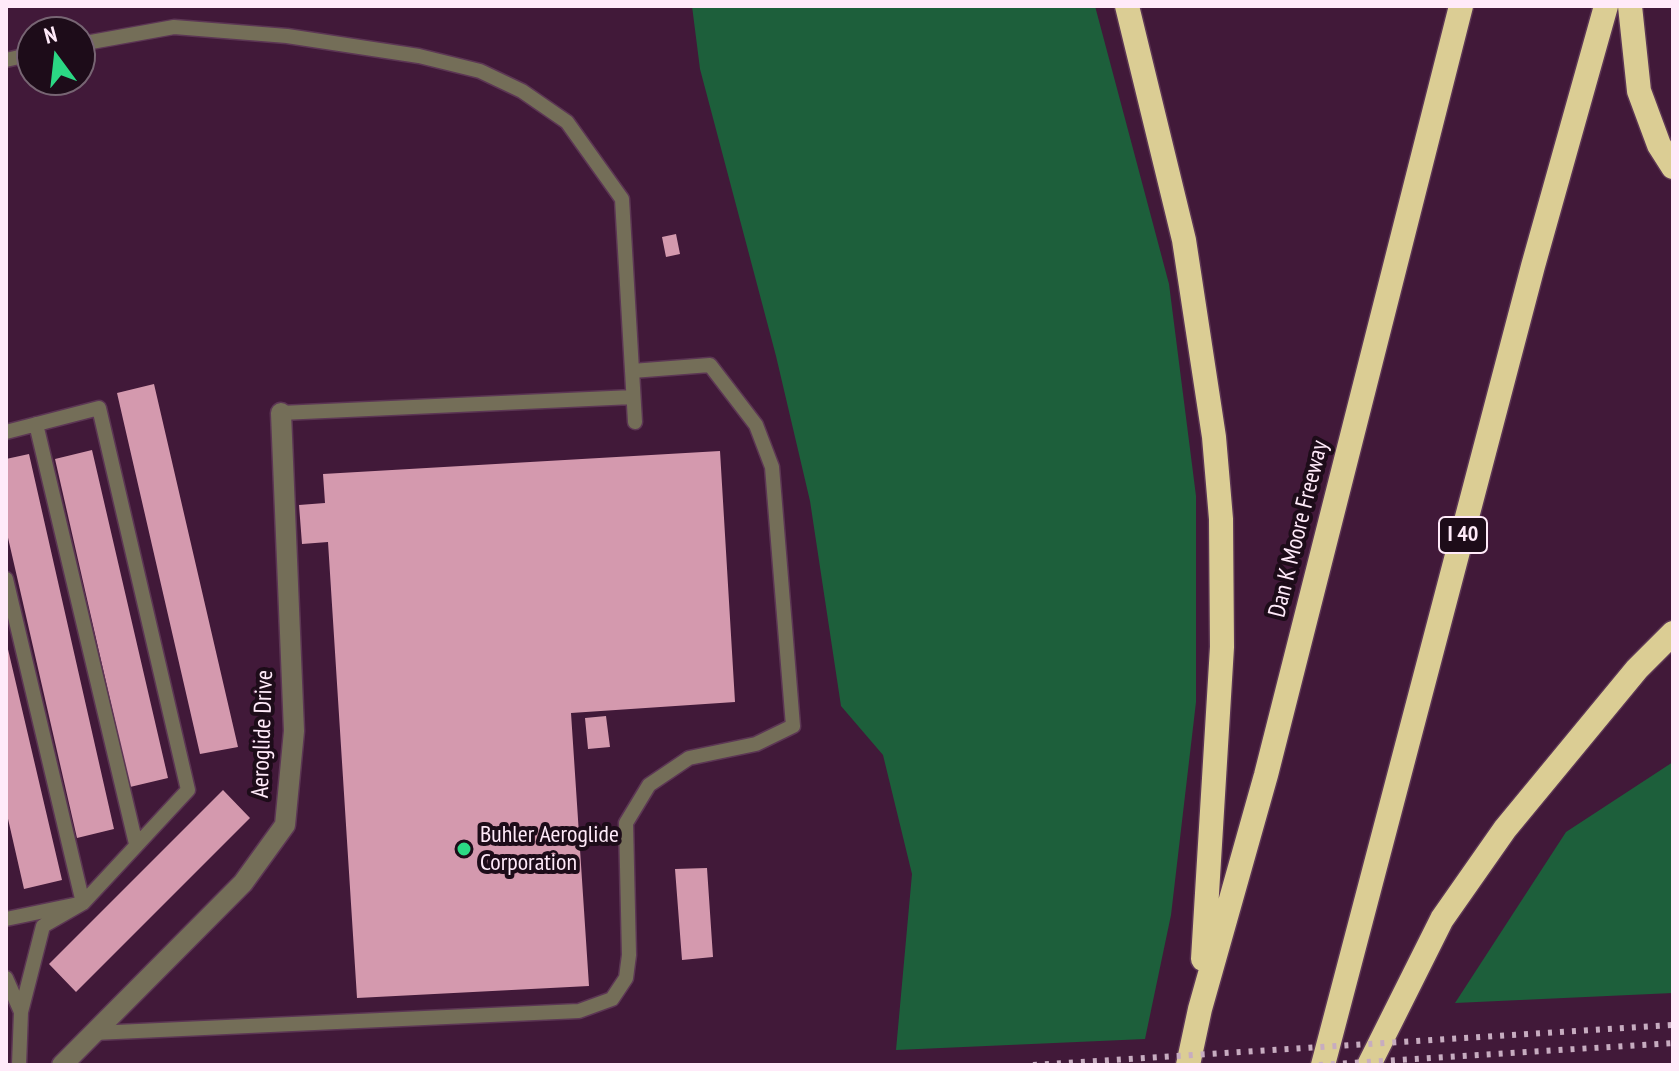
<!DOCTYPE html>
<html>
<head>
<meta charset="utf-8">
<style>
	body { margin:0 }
	#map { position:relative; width:1679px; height:1071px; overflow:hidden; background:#411939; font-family:"PT Sans Narrow",sans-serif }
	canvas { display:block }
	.frame { position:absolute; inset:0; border:8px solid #ffeaf9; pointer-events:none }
	.north { position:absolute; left:16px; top:16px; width:80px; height:80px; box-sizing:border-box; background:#1d0c19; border:2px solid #776573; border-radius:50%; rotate:345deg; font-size:22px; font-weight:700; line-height:32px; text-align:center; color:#ffeaf9 }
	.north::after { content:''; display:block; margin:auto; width:28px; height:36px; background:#2bd884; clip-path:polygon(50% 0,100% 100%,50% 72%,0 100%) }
</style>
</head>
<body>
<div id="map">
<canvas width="1679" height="1071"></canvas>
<div class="frame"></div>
<div class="north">N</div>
</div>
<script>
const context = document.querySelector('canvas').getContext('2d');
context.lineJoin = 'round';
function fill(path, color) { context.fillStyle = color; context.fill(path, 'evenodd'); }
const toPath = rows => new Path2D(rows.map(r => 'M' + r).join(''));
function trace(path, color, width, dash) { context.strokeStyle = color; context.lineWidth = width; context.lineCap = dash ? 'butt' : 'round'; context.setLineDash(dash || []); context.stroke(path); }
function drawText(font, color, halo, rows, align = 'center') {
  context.font = font + ' "PT Sans Narrow",sans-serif'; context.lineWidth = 8; context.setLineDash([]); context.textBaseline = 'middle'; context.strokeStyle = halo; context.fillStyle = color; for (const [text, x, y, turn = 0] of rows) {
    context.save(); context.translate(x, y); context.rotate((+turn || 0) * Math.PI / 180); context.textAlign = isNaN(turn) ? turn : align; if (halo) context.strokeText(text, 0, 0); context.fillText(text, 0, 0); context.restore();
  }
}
const forest = toPath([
	[692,6,1095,6,1169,284,1196,496,1196,702,1171,915,1145,1039,896,1050,912,874,883,755,841,706,810,501,776,356,700,69],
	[1673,762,1673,993,1455,1003,1566,832]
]);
const building = toPath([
	[676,234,680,254,666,257,662,237],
	[154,384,238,747,200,754,117,393],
	[92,450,168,778,130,787,55,459],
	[720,451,735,702,571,713,589,986,357,998,328,542,302,544,299,505,325,503,323,474],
	[29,454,114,829,77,838,6,529,6,459],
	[7,645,62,880,24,889,6,810],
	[606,716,610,747,588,749,585,718],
	[223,790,250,818,76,992,49,964],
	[707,868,713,957,682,960,675,869]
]);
const lane = toPath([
	[80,44,174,27,287,36,419,56,480,71,522,91,567,122,622,199,635,422],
	[6,60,32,54],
	[281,413,633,397],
	[36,424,136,844],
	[6,432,99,408,188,790,83,903,43,926,21,1012,6,978],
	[6,579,83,903,6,919],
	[94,1033,579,1011,612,999,626,978,629,955,626,823,649,785,689,758,756,744,793,726,772,467,756,425,710,365,632,371],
	[19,1065,21,1012]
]);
const street = toPath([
	[62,1065,243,883,285,825,294,731,281,413]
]);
const highway = toPath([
	[1127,6,1184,240,1214,437,1221,519,1222,647,1203,959],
	[1630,6,1639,91,1659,145,1673,167],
	[1188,1065,1200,1009,1266,775,1461,6],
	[1323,1065,1533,266,1606,6],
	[1369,1065,1442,919,1505,829,1637,669,1673,633]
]);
const rail = toPath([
	[1033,1065,1673,1025],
	[1319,1065,1673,1043]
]);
const markers = [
	[464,849,8,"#2bd884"]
];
const shields = [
	[1463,535,48]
];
const shieldNames = [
	["I 40",1463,535]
];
const streetNames = [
	["Dan K Moore Freeway",1299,529,-76],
	["Aeroglide Drive",263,734,-88]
];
const poiNames = [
	["Buhler Aeroglide",480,835],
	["Corporation",480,863]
];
fill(forest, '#1d5f3b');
fill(building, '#d499ae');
trace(lane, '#5c3654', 17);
trace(street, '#5c3654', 23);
trace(highway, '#5c3654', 27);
trace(lane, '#746e58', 14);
trace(street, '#746e58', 20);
trace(highway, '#dbcd94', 24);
trace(rail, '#c7acc0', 6, [4, 8]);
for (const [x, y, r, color] of markers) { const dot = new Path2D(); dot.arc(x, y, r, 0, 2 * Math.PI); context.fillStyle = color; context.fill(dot); trace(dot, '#1d0c19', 3); }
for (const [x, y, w] of shields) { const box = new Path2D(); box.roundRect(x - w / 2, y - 18, w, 36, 6); context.fillStyle = '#1d0c19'; context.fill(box); trace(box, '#ffeaf9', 2); }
drawText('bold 22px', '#ffeaf9', null, shieldNames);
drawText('24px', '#ffeaf9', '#1d0c19', streetNames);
drawText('24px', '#ffeaf9', '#1d0c19', poiNames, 'left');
</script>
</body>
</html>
